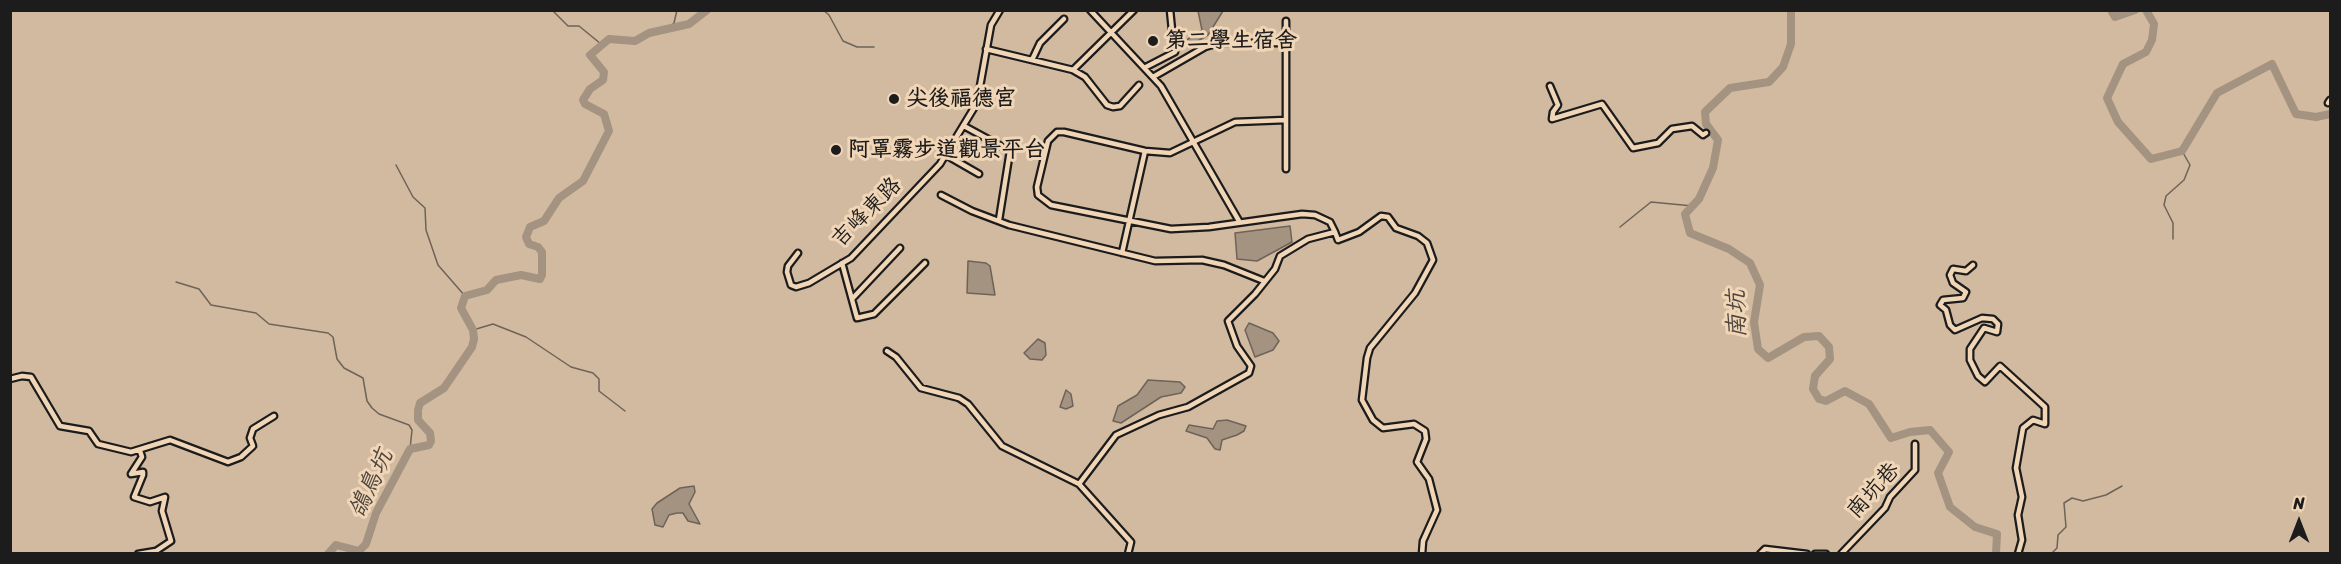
<!DOCTYPE html>
<html>
<head>
<meta charset="utf-8">
<style>
	body { margin:0 }
	#map { position:relative; width:2341px; height:564px; overflow:hidden; background:#f0d5b7; font-family:Sriracha,sans-serif }
	canvas { display:block }
	.frame { position:absolute; inset:0; border:12px solid #1c1c1c; pointer-events:none }
	.north { position:absolute; left:2269px; top:492px; width:60px; height:60px; -webkit-text-stroke:4px #f0d5b7; paint-order:stroke; rotate:0deg; font-size:16px; font-weight:700; line-height:24px; text-align:center; color:#1c1c1c }
	.north::after { content:''; display:block; margin:auto; width:21px; height:27px; background:#1c1c1c; clip-path:polygon(50% 0,100% 100%,50% 72%,0 100%) }
</style>
</head>
<body>
<div id="map">
<canvas width="2341" height="564"></canvas>
<div class="frame"></div>
<div class="north">N</div>
</div>
<script>
const context = document.querySelector('canvas').getContext('2d');
context.lineJoin = 'round';
function fill(path, color) { context.fillStyle = color; context.fill(path, 'evenodd'); }
const toPath = rows => new Path2D(rows.map(r => 'M' + r).join(''));
function trace(path, color, width, dash) { context.strokeStyle = color; context.lineWidth = width; context.lineCap = dash ? 'butt' : 'round'; context.setLineDash(dash || []); context.stroke(path); }
function drawText(font, color, halo, rows, align = 'center') {
  context.font = font + ' Sriracha,"LXGW WenKai TC",sans-serif'; context.lineWidth = 6; context.setLineDash([]); context.textBaseline = 'middle'; context.strokeStyle = halo; context.fillStyle = color; for (const [text, x, y, turn = 0] of rows) {
    context.save(); context.translate(x, y); context.rotate((+turn || 0) * Math.PI / 180); context.textAlign = isNaN(turn) ? turn : align; if (halo) context.strokeText(text, 0, 0); context.fillText(text, 0, 0); context.restore();
  }
}
const green = toPath([
	[10,11,2330,11,2330,553,11,553]
]);
const water = toPath([
	[1198,11,1223,11,1208,35,1188,47,1185,41,1202,30,1198,11],
	[1290,226,1292,242,1257,261,1237,259,1235,233,1290,226],
	[968,261,986,263,990,266,995,295,967,293,968,261],
	[1249,323,1273,333,1279,341,1273,350,1255,357,1245,330,1249,323],
	[1038,339,1045,343,1046,355,1042,360,1030,359,1024,353,1038,339],
	[1148,380,1180,382,1185,387,1181,393,1161,397,1121,423,1113,421,1118,406,1137,395,1148,380],
	[1066,390,1071,394,1073,406,1066,409,1060,407,1066,390],
	[1227,420,1246,426,1244,431,1237,435,1222,440,1220,450,1215,449,1207,438,1186,431,1189,425,1213,429,1217,421,1227,420],
	[694,486,695,492,689,504,700,524,688,521,683,513,677,513,669,515,663,527,655,525,652,509,657,503,680,488,694,486]
]);
const stream = toPath([
	[552,10,568,26,579,26,601,44],
	[823,10,829,15,843,41,857,47,874,47],
	[351,11,352,10],
	[666,30,674,23,677,10],
	[396,165,413,197,425,208,426,230,438,265,465,296],
	[1620,227,1651,202,1693,206],
	[2173,239,2173,223,2164,205,2166,196,2184,180,2190,165,2182,151],
	[176,282,199,289,211,305,256,313,269,324,328,333,333,337,337,359,344,368,363,378,367,401,372,408,379,414,409,425,412,430,410,449],
	[473,330,493,324,526,337,571,367,593,373,599,379,599,391,625,411],
	[2051,554,2057,548,2058,535,2066,527,2064,503,2072,498,2083,501,2106,495,2122,486]
]);
const river = toPath([
	[1791,10,1791,44,1783,67,1769,82,1730,88,1705,112,1706,124,1718,140,1713,168,1699,199,1685,214,1690,233,1729,249,1750,263,1760,285,1754,322,1758,349,1768,358,1804,337,1819,336,1829,347,1830,359,1815,376,1813,389,1819,399,1826,401,1845,391,1869,404,1891,438,1910,432,1930,430,1949,452,1938,473,1950,507,1975,527,1997,534,1996,554],
	[2111,10,2115,17,2135,10],
	[2146,10,2154,24,2152,40,2146,52,2123,64,2107,98,2118,122,2151,159,2182,151,2217,93,2272,64,2296,114,2316,117,2330,114],
	[328,554,336,545,359,551,366,544,376,513,410,449,429,445,431,441,430,433,418,420,418,410,420,403,444,388,472,347,474,339,473,330,461,308,465,296,487,290,496,280,521,275,540,279,542,275,542,252,538,247,529,244,526,237,530,227,544,221,559,198,583,181,609,131,604,114,585,104,583,100,590,89,603,80,604,72,590,55,609,39,635,41,649,33,689,24,707,10]
]);
const minor = toPath([
	[1090,10,1161,86,1239,221],
	[1170,10,1172,30],
	[986,49,1073,70,1085,77,1107,105,1113,107,1120,106,1139,85],
	[1032,60,1040,43,1064,19],
	[1146,67,1175,52],
	[1073,70,1134,10],
	[1153,77,1205,47,1219,43,1286,43],
	[1550,86,1558,105,1553,112,1552,119,1602,104,1633,148,1658,143,1672,129,1692,126,1703,135,1706,133],
	[2328,103,2330,100],
	[964,126,1010,151,999,220],
	[946,155,979,174],
	[1286,169,1286,21],
	[941,195,972,211,1009,225,1155,261,1202,260,1224,265,1264,281],
	[1335,232,1338,240,1359,232,1381,216,1388,217,1396,228,1418,236,1427,243,1433,260,1415,293,1370,348,1367,358,1362,400,1373,420,1383,428,1414,424,1425,431,1426,439,1417,462,1429,479,1437,510,1423,541,1422,554],
	[798,253,788,266,787,272,791,285,796,287,809,283,851,258,940,164,977,103,991,25,1000,10],
	[1122,253,1145,151],
	[842,263,857,318,874,314,925,263],
	[1973,265,1966,271,1953,269,1950,275,1953,283,1966,292,1963,298,1943,300,1940,305,1946,310,1950,325,1955,330,1982,318,1993,319,1998,324,1997,332,1984,328,1970,349,1970,360,1978,376,1985,382,2000,366,2045,407,2045,424,2033,420,2023,428,2016,468,2022,497,2018,515,2022,540,2018,554],
	[852,299,900,248],
	[887,351,896,357,921,388,959,398,968,404,1002,446,1079,484,1131,542,1128,554],
	[10,379,22,376,31,377,60,426,89,431,98,444,131,452,170,440,228,462,241,457,253,446,250,438,253,429,274,416],
	[1079,484,1116,435,1159,415,1188,407,1249,373,1251,366,1237,346,1228,321,1255,294,1275,269,1280,256,1308,239,1335,232,1330,222,1315,215,1302,214,1209,227,1171,229,1051,205,1038,195,1037,187,1048,141,1057,132,1064,132,1145,151,1170,153,1235,122,1286,120],
	[138,554,156,551,171,541,162,511,165,497,150,502,134,497,143,475,143,472,131,474,142,457,140,451],
	[1760,554,1765,549,1807,554],
	[1815,554,1826,554],
	[1841,554,1885,508,1890,497,1915,470,1915,444]
]);
const markers = [
	[1153,41,6,"#1c1c1c"],
	[894,99,6,"#1c1c1c"],
	[836,150,6,"#1c1c1c"]
];
const poiNames = [
	["第二學生宿舍",1165,41],
	["尖後福德宮",906,99],
	["阿罩霧步道觀景平台",848,150]
];
const streetNames = [
	["吉峰東路",867,213,-45],
	["南坑巷",1874,491,-48]
];
const waterNames = [
	["南坑",1738,314,-91],
	["鴿鳥坑",372,484,-65]
];
fill(green, '#d1baa0');
fill(water, '#a49380');
trace(water, '#6e6358', 1.5);
trace(stream, '#6e6358', 1.5);
trace(river, '#a49380', 8);
trace(minor, '#1c1c1c', 9);
trace(minor, '#f0d5b7', 4.5);
for (const [x, y, r, color] of markers) { const dot = new Path2D(); dot.arc(x, y, r, 0, 2 * Math.PI); context.fillStyle = color; context.fill(dot); trace(dot, '#f0d5b7', 2); }
drawText('bold 22px', '#1c1c1c', '#f0d5b7', poiNames, 'left');
drawText('22px', '#1c1c1c', '#f0d5b7', streetNames);
drawText('italic 24px', '#4c463f', '#f0d5b7', waterNames);
</script>
</body>
</html>
